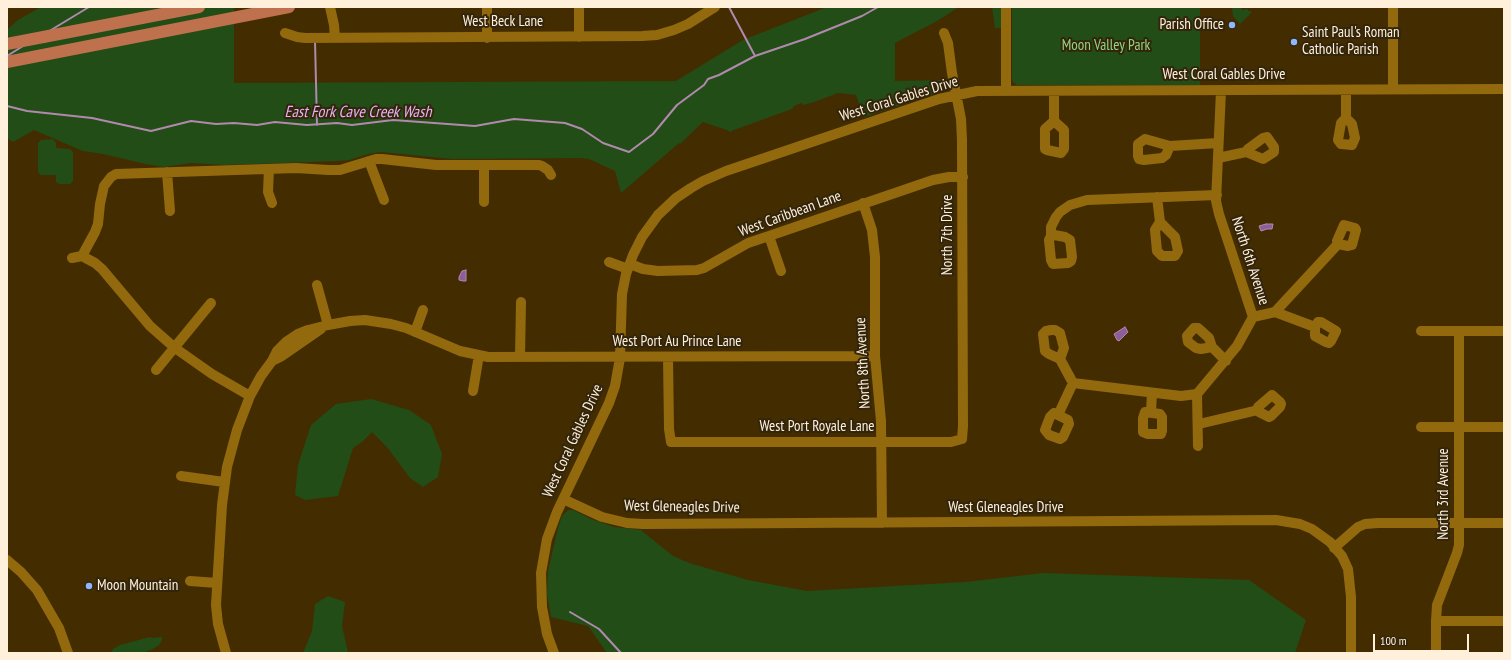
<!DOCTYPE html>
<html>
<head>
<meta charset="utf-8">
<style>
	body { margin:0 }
	#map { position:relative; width:1511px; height:660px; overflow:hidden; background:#432d00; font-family:"PT Sans Narrow",sans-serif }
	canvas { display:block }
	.frame { position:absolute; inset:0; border:8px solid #fef0da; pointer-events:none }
	.scale { position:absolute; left:1373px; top:634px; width:96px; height:18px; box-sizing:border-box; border:2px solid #fef0da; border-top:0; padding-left:5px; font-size:12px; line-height:14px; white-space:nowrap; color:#fef0da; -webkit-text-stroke:3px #33250c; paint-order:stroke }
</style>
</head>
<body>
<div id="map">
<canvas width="1511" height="660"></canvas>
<div class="frame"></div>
<div class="scale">100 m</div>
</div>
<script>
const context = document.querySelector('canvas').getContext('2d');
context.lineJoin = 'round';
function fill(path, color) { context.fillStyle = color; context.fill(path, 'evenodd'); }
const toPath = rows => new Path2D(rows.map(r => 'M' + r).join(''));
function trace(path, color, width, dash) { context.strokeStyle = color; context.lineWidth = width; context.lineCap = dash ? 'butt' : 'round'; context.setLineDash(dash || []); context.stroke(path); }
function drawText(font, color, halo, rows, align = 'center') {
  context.font = font + ' "PT Sans Narrow",sans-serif'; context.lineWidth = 4; context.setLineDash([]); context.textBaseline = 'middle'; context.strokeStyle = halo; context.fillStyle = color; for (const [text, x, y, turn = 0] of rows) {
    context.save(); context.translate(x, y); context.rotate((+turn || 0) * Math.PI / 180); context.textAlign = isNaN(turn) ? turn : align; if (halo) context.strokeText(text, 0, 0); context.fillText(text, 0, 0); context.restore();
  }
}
const green = toPath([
	[41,7,234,7,234,83,676,81,743,40,827,7,959,7,937,21,895,43,895,81,949,80,949,86,946,90,864,117,856,95,838,93,814,102,804,105,801,103,794,106,792,109,731,131,732,133,727,130,703,122,680,144,679,143,621,193,615,171,589,159,581,158,453,159,381,152,368,154,349,160,337,161,224,165,191,163,164,167,146,164,103,154,83,151,34,130,13,142,7,138,7,30,18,20],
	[992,7,1001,7,1001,28,995,28],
	[1012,7,1200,7,1200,85,1017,85,1013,82,1012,78],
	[1232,7,1241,8,1242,10,1248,9,1248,11,1251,11,1251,13,1240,24,1233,16],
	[53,139,56,143,56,148,70,149,73,152,73,181,70,184,59,184,56,182,56,175,41,175,38,172,38,143,41,140],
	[371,399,409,410,431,425,442,454,438,477,423,487,410,478,387,447,372,432,362,442,353,448,338,496,305,500,295,495,298,465,311,425,336,404],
	[568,510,573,510,591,519,614,527,642,530,642,531,673,556,689,563,748,580,807,591,966,582,1044,573,1249,580,1306,620,1295,653,607,653,588,626,551,617,547,594,548,571,558,528,562,516],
	[328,596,345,602,342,626,348,653,303,653,312,631,315,604],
	[150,637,152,638,162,637,162,640,159,645,153,649,142,653,111,653,113,649,120,645]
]);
const water = toPath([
	[1266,224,1273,224,1272,229,1267,229,1261,231,1259,226,1266,224],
	[466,270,466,281,463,281,459,280,459,277,462,271,466,270],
	[1125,327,1128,332,1119,341,1117,340,1114,334,1125,327]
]);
const stream = toPath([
	[729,7,755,56],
	[51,30,89,7],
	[315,41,317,125],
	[7,56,23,46],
	[7,106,27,111,92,118,151,131,191,121,216,124,234,123,257,125,275,122,307,125,337,123,352,125,393,120,475,126,514,119,565,123,582,129,603,143,629,152,653,134,677,105,704,85,708,79,719,75,755,56,805,39,862,16,878,7],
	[570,612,599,629,621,653]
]);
const minor = toPath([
	[330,7,334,25,335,38],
	[579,7,579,37],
	[1006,7,1006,91],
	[1393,7,1393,89],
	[285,33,297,37,305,38,642,36,657,35,674,30,688,24,715,7],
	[487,38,487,7],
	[1346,90,1346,118,1352,124,1355,138,1352,145,1341,144,1338,140,1341,123,1346,118],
	[1054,91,1054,121,1064,130,1064,149,1061,153,1047,150,1045,149,1045,129,1054,121],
	[1267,137,1274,147,1274,152,1263,159,1246,152,1248,149,1263,138,1267,137],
	[1170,146,1166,155,1162,158,1144,160,1139,159,1138,156,1138,144,1145,139,1170,146,1218,143],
	[1218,158,1246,152],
	[369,161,384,200],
	[269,169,268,192,272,203],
	[167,172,170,211],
	[1157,197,1160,222],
	[484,202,484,165],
	[863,203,872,230,875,257,875,356,881,421,882,523],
	[1160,222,1175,237,1178,251,1175,256,1162,256,1157,251,1155,230,1160,222],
	[769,236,781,271],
	[1051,236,1054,235,1065,237,1070,240,1072,257,1071,261,1068,263,1053,264,1051,260,1049,240,1051,236,1051,227,1056,217,1060,212,1070,205,1087,200,1217,195],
	[82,256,95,232,98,224,100,204,104,186,111,177,116,174,296,168,328,170,340,170,376,159,382,159,436,165,539,165,542,166,548,170,551,175],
	[72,258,82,256,95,263,102,269,150,326,175,348,212,374,250,396],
	[609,262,628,269],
	[630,264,643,269,658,271,697,270,704,268,748,243,769,236,933,180,949,177,963,177],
	[317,285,328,325],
	[1275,312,1315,327],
	[1253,317,1275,312,1338,244,1337,241,1344,225,1355,228,1356,230,1352,245,1348,246,1338,244],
	[1318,322,1321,322,1336,331,1331,341,1329,343,1326,342,1315,336,1315,327,1318,322],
	[1194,328,1198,328,1209,338,1212,347,1201,349,1196,348,1188,342,1187,336,1194,328],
	[1051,330,1055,330,1060,333,1064,348,1060,359,1049,354,1045,351,1043,334,1046,331,1051,330],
	[1421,331,1504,331],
	[415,332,423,310],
	[1212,347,1226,361],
	[520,357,521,302],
	[668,357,669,429,671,442,951,442,962,439,963,426,962,140,961,119,952,73,948,43,944,33],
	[1060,359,1073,383,1181,396,1197,394],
	[272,361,282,356,321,329],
	[156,370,211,303],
	[473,391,479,355],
	[1272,395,1280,402,1281,404,1280,407,1271,416,1269,417,1259,412,1258,410,1258,407,1272,395],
	[1145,412,1160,414,1162,417,1162,431,1161,434,1148,434,1143,432,1143,418,1145,412],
	[1151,412,1152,393],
	[1054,413,1068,420,1069,424,1063,437,1060,439,1049,435,1045,430,1050,417,1054,413],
	[1058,415,1073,383],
	[1199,424,1258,410],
	[1421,427,1504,427],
	[1198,446,1197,394,1237,346,1253,317,1219,214,1216,201,1221,91],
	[181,476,224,482],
	[563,499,602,517,627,523,643,524,1276,520,1300,524,1312,529,1330,542,1342,556,1348,569,1351,597,1351,653],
	[1334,548,1358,527,1365,524,1378,523,1504,523],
	[7,560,21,572,37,590,59,628,68,653],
	[190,581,217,583],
	[1436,621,1504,621],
	[226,653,218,624,216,605,222,505,227,467,237,430,250,396,261,376,272,361,277,351,286,342,298,334,308,330,328,325,350,321,365,320,391,324,406,328,460,351,488,357,875,356],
	[554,653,547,634,542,607,541,573,547,539,557,512,609,403,615,386,620,358,622,294,626,274,633,255,642,237,658,215,676,198,691,188,703,181,726,171,939,99,977,91,1504,89],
	[1436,653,1436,621,1437,605,1457,553,1459,545,1459,331]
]);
const major = toPath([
	[7,44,199,7],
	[7,62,289,7]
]);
const markers = [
	[1232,25,4,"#8eb8fd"],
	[1294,42,4,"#8eb8fd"],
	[89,586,4,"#8eb8fd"]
];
const streetNames = [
	["West Beck Lane",503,22],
	["West Coral Gables Drive",1224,75],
	["West Coral Gables Drive",899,99,-17],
	["West Caribbean Lane",790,214,-20],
	["North 7th Drive",948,235,-90],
	["North 6th Avenue",1250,261,72],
	["West Port Au Prince Lane",677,342],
	["North 8th Avenue",863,363,-93],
	["West Port Royale Lane",817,427],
	["West Coral Gables Drive",573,441,-65],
	["North 3rd Avenue",1444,494,-90],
	["West Gleneagles Drive",682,507,1],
	["West Gleneagles Drive",1006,508]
];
const poiNames = [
	["Parish Office",1224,25,"right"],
	["Saint Paul's Roman",1302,33],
	["Catholic Parish",1302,50],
	["Moon Mountain",97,586]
];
const parkNames = [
	["Moon Valley Park",1106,46]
];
const waterNames = [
	["East Fork Cave Creek Wash",358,112]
];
fill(green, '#224d17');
fill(water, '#8f5d9a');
trace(water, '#b089ad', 1);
trace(stream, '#b089ad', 2);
trace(minor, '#93690e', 10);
trace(major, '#bf704d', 12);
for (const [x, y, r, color] of markers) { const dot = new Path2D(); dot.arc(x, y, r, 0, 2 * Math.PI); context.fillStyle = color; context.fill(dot); trace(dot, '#33250c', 1.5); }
drawText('15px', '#fef0da', '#33250c', streetNames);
drawText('15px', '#fef0da', '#33250c', poiNames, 'left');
drawText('15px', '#90d67f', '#33250c', parkNames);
drawText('italic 16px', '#e9b1f6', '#33250c', waterNames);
</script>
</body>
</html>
